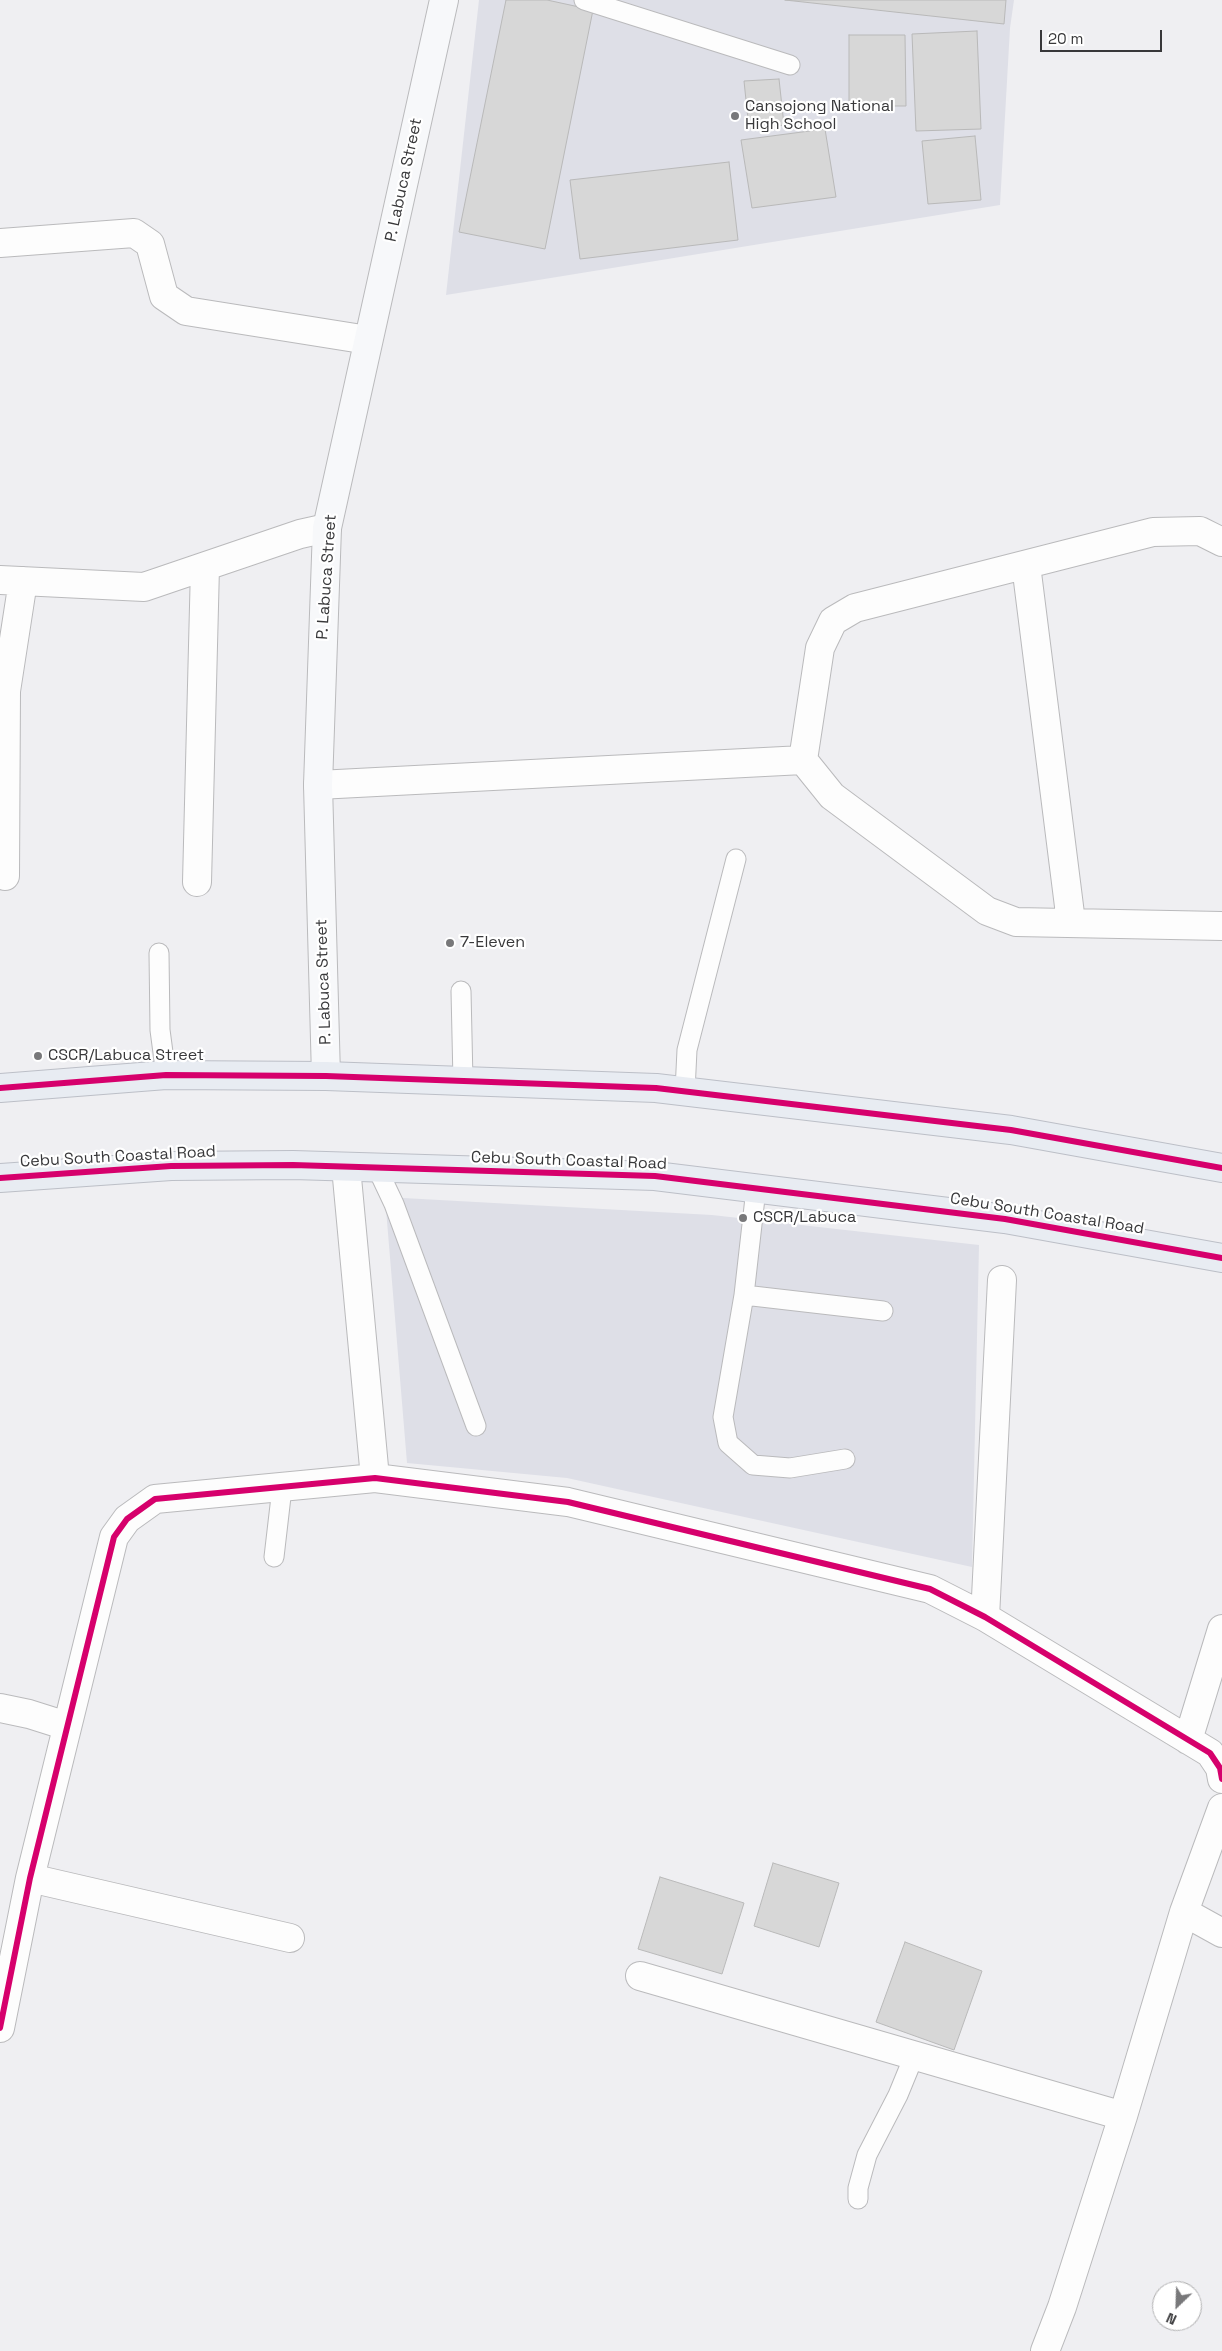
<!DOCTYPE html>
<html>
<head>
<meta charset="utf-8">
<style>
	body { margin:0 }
	#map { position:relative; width:1222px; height:2351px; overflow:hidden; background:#efeff2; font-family:"Space Grotesk",sans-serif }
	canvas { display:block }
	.north { position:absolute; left:1152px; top:2281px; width:50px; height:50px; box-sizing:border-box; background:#fff; border:1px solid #afafb0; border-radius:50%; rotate:204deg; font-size:14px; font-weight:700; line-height:20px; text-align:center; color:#38383a }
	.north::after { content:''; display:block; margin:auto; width:18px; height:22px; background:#78787a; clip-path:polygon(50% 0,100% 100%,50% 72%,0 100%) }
	.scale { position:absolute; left:1040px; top:30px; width:122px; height:22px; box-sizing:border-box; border:2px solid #38383a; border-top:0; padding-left:6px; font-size:15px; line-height:18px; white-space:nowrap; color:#38383a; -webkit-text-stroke:4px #fff; paint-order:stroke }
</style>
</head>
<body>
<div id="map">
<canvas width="1222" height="2351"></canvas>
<div class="north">N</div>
<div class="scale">20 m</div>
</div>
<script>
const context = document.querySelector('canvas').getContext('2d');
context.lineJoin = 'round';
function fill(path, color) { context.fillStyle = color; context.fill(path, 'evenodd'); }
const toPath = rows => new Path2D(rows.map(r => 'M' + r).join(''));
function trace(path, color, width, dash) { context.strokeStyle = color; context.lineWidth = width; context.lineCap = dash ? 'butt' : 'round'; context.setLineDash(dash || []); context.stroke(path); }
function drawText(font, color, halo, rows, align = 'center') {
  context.font = font + ' "Space Grotesk",sans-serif'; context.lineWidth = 4.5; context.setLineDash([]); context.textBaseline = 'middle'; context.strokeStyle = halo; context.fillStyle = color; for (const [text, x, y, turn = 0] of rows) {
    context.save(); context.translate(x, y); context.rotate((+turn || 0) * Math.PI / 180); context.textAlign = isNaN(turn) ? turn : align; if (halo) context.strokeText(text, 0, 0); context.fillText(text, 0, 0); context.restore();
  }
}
const built = toPath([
	[479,0,1014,0,1010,28,1000,205,446,295],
	[385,1197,712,1215,979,1245,972,1567,567,1478,407,1463]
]);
const building = toPath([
	[506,0,547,0,593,10,545,249,459,232,506,0],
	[785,0,1006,0,1004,24,785,0],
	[977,31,981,129,916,131,912,34,977,31],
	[849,35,905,35,906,106,849,106,849,35],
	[779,79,784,125,749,129,744,81,779,79],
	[825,129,836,197,752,208,741,140,825,129],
	[975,136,981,200,928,204,922,141,975,136],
	[729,162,738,240,580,259,570,180,729,162],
	[773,1863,839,1883,819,1947,754,1926,773,1863],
	[660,1877,744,1903,722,1974,638,1949,660,1877],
	[905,1942,982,1971,954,2050,876,2022,905,1942]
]);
const lane = toPath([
	[584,0,790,65],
	[159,953,160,1030,166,1075],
	[461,991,463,1081],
	[685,1091,687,1050,736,859],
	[377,1168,394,1204,476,1426],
	[756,1189,744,1295,723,1417,728,1443,753,1465,790,1468,845,1459],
	[744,1295,883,1311],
	[274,1557,282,1488],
	[858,2199,858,2188,867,2155,898,2095,914,2056]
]);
const street = toPath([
	[0,243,134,233,150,244,164,296,186,311,368,340],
	[1026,565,1071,922],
	[0,580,144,587,300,534,327,528],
	[803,760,820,648,833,621,855,608,1153,532,1200,531,1222,542],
	[318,785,803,760,832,796,987,911,1016,922,1222,926],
	[5,876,6,691,23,581],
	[197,882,205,567],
	[346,1167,375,1478],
	[985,1617,1002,1280],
	[0,1708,29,1714,67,1726],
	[1188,1740,1222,1629],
	[30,1878,290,1938],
	[1184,1912,1222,1933],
	[640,1976,1123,2116],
	[0,2028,30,1878,114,1537,127,1519,155,1499,375,1478,568,1502,930,1589,985,1617,1210,1753,1220,1768,1222,1779],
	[1045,2351,1062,2307,1123,2116,1184,1912,1222,1808]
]);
const secondary = toPath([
	[326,1076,318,785,327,528,444,0]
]);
const highway = toPath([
	[0,1088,166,1075,326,1076,656,1088,1011,1130,1222,1168],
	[0,1178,171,1166,293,1165,655,1176,1005,1219,1222,1258]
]);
const cycleway = toPath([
	[0,1088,166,1075,326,1076,656,1088,1011,1130,1222,1168],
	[0,1178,171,1166,293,1165,655,1176,1005,1219,1222,1258],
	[0,2028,30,1878,114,1537,127,1519,155,1499,375,1478,568,1502,930,1589,985,1617,1210,1753,1220,1768,1222,1779]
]);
const markers = [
	[735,116,5,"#78787a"],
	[450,943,5,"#78787a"],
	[38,1056,5,"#78787a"],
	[743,1218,5,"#78787a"]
];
const poiNames = [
	["Cansojong National",745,107],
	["High School",745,125],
	["7-Eleven",460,943],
	["CSCR/Labuca Street",48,1056],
	["CSCR/Labuca",753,1218]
];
const streetNames = [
	["P. Labuca Street",404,180,-78],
	["P. Labuca Street",327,577,-86],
	["P. Labuca Street",324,982,-92],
	["Cebu South Coastal Road",118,1157,-3],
	["Cebu South Coastal Road",569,1161,2],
	["Cebu South Coastal Road",1047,1214,9]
];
fill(built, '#dedfe7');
fill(building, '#d7d7d7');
trace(building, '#b9b9b9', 1);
trace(lane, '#bababc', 21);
trace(street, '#bababc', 30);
trace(secondary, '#bababc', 30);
trace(highway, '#bcbfc7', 30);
trace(lane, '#fdfdfd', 19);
trace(street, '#fdfdfd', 28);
trace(secondary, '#f7f8fa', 28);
trace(highway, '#e8ecf2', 28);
trace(cycleway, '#d6006c', 6);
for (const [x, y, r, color] of markers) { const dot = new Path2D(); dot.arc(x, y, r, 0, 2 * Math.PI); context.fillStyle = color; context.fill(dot); trace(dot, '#fff', 2); }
drawText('16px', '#38383a', '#fff', poiNames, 'left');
drawText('16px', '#38383a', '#fff', streetNames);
</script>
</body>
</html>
